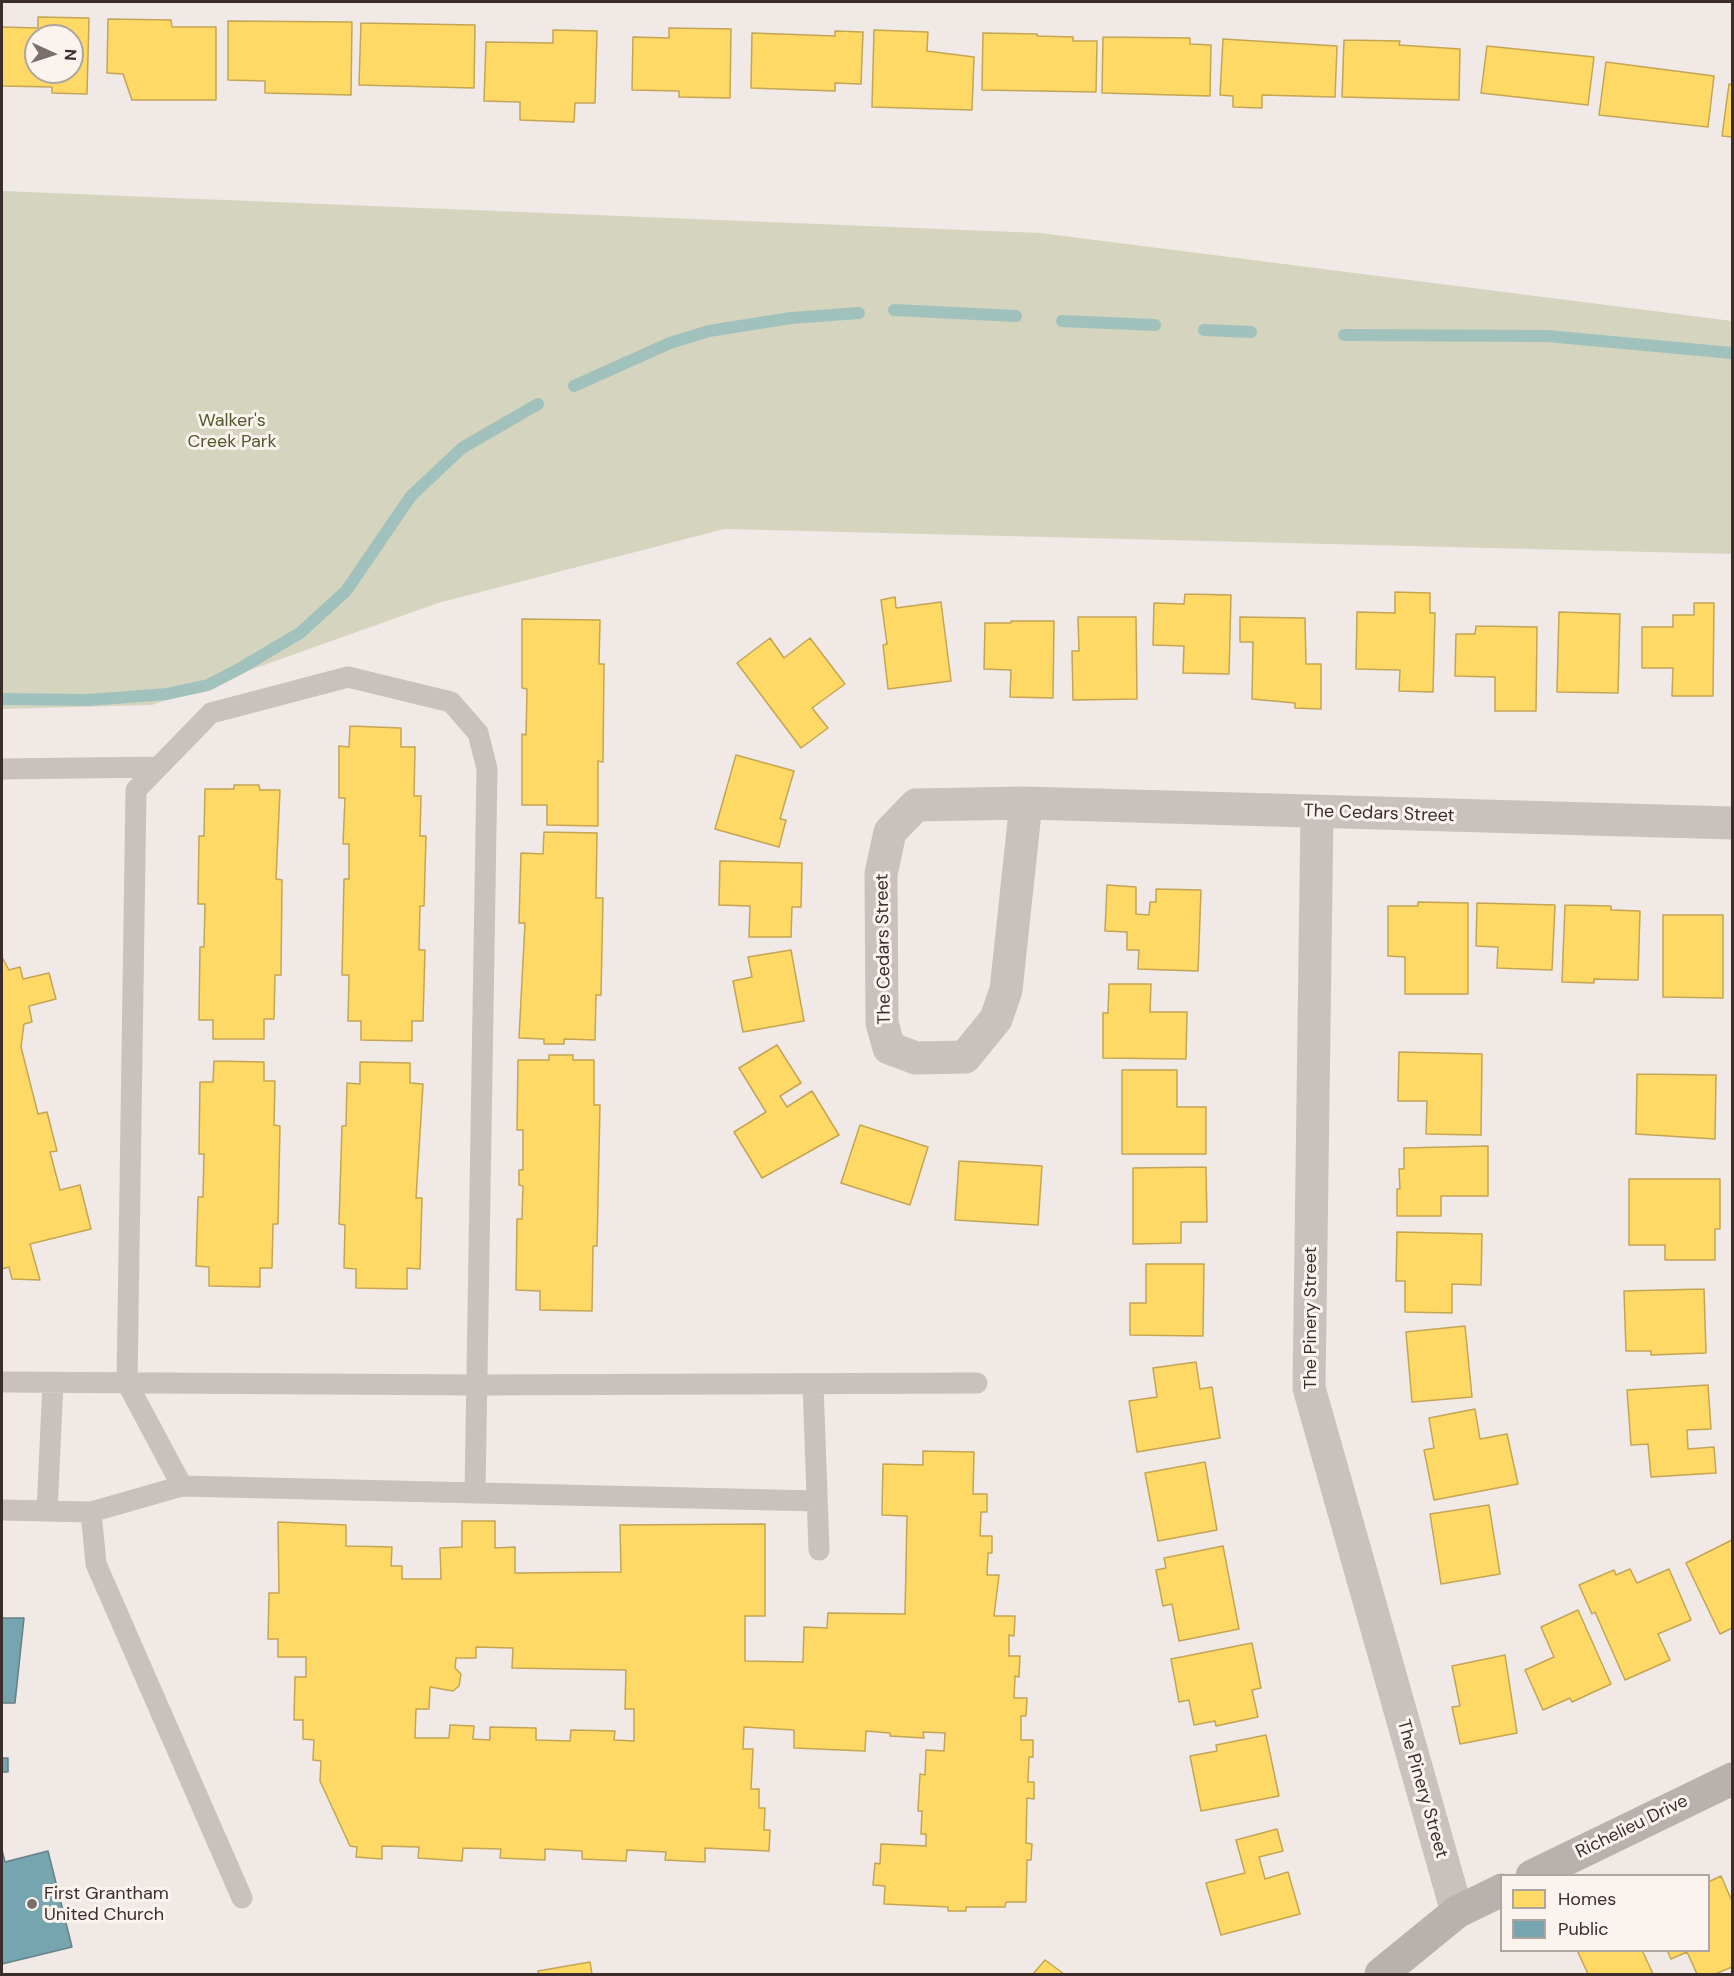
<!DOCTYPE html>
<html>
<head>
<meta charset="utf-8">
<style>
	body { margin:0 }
	#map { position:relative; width:1734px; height:1976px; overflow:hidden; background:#f0e9e5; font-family:"DM Sans",sans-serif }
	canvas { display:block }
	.frame { position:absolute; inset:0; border:3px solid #3b2d2b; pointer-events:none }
	.legend { position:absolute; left:1500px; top:1874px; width:210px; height:78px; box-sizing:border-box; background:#fbf3ee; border:2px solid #aea4a0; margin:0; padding:8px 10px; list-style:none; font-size:18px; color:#3b2d2b }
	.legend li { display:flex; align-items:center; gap:12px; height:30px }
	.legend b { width:30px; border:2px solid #aea4a0 }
	.north { position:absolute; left:24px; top:24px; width:60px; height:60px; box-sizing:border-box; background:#fbf3ee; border:2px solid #aea4a0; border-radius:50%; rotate:93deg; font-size:16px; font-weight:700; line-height:24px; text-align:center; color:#3b2d2b }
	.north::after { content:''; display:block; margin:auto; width:21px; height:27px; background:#7a6f6c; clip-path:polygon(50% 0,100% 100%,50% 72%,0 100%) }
</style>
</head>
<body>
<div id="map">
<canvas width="1734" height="1976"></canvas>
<div class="frame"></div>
<ul class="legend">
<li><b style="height:16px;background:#ffd966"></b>Homes</li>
<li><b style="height:16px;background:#76a5af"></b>Public</li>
</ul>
<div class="north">N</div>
</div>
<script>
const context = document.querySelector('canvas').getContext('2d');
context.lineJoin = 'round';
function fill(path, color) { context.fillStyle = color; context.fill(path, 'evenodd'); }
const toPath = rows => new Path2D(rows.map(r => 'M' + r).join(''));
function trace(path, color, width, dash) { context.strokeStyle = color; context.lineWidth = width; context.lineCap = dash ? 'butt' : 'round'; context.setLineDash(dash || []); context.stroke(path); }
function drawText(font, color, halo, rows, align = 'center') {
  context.font = font + ' "DM Sans",sans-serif'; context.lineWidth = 6; context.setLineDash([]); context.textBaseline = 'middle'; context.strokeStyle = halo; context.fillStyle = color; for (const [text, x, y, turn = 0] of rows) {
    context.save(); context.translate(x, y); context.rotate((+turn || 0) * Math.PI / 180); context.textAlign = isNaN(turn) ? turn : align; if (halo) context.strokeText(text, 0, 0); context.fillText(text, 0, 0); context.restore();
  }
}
const green = toPath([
	[2,191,1040,233,1732,321,1732,554,724,529,438,603,152,705,2,709]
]);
const homes = toPath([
	[38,17,89,18,87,94,52,93,52,87,2,86,2,27,38,28,38,17],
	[36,36,72,36,72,72,36,72,36,36],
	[108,19,171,20,172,27,216,27,216,100,132,100,123,74,107,73,108,19],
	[228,21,352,22,351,95,265,93,265,81,228,80,228,21],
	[361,23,475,25,474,88,359,85,361,23],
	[669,28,731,29,730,98,679,97,679,91,632,90,633,37,669,38,669,28],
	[553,30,597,31,595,103,575,103,574,122,520,120,520,102,484,101,486,42,553,43,553,30],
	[874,30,928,32,927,51,974,57,972,110,872,107,874,30],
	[835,31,863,32,861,84,835,83,835,91,751,88,752,33,835,36,835,31],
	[983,33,1037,34,1037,36,1073,37,1073,41,1097,41,1096,92,982,90,983,33],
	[1103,37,1190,38,1190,44,1211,45,1210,96,1102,93,1103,37],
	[1223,39,1337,46,1335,97,1262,95,1262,108,1233,107,1233,96,1220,95,1223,39],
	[1344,40,1400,41,1399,45,1460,49,1459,100,1342,97,1344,40],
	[1487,46,1594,57,1588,105,1481,93,1487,46],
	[1606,62,1714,76,1708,127,1599,115,1606,62],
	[1729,84,1732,85,1732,137,1722,136,1729,84],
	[1395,592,1430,593,1430,613,1435,613,1433,692,1399,691,1400,670,1356,669,1357,612,1395,613,1395,592],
	[1185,594,1231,595,1229,674,1183,673,1184,646,1153,645,1154,603,1184,604,1185,594],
	[895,597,896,608,941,602,951,681,888,689,883,645,887,644,881,600,895,597],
	[1694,603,1714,603,1713,696,1672,696,1673,668,1642,668,1642,627,1673,627,1673,615,1694,615,1694,603],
	[1559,612,1620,614,1618,693,1557,692,1559,612],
	[1078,617,1136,617,1137,699,1073,700,1072,651,1079,651,1078,617],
	[1240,617,1305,618,1306,664,1321,664,1321,709,1295,708,1295,703,1252,699,1253,642,1240,642,1240,617],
	[522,619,600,620,599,664,604,664,603,762,598,761,598,826,547,825,547,805,522,805,522,734,526,735,527,689,522,688,522,619],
	[1011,621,1054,621,1053,698,1010,697,1011,670,984,669,985,623,1011,623,1011,621],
	[1476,626,1537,627,1536,711,1495,711,1495,677,1455,676,1456,634,1475,634,1476,626],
	[770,638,784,658,810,638,845,684,812,708,828,728,801,748,737,663,770,638],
	[350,726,401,728,401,747,415,747,414,796,421,796,420,836,426,836,424,906,420,906,419,950,425,950,423,1021,412,1021,412,1041,361,1040,361,1021,348,1021,349,975,342,975,344,879,349,879,349,844,343,844,345,798,339,798,339,746,349,747,350,726],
	[736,755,794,771,780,819,786,820,779,847,715,829,736,755],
	[234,785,259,785,260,790,280,790,276,879,282,880,281,975,275,975,274,1019,264,1019,264,1039,213,1039,213,1020,199,1020,200,947,204,947,205,904,198,904,199,836,204,836,205,789,234,789,234,785],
	[544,832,597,833,596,898,603,898,601,995,596,995,595,1040,564,1039,564,1044,544,1044,544,1039,519,1038,525,923,519,923,521,853,543,854,544,832],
	[720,861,802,863,801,907,792,907,791,937,749,937,750,906,719,905,720,861],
	[1107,885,1136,887,1136,914,1149,915,1150,902,1156,902,1156,889,1201,890,1198,971,1138,969,1139,950,1127,950,1127,932,1105,931,1107,885],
	[1418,902,1468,903,1468,994,1405,994,1405,957,1388,956,1388,906,1418,906,1418,902],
	[1477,903,1555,905,1552,970,1497,968,1498,947,1476,946,1477,903],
	[1565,905,1611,906,1611,910,1640,911,1638,980,1594,979,1594,983,1562,982,1565,905],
	[1663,915,1723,915,1723,998,1663,997,1663,915],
	[791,950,804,1021,743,1032,733,981,752,977,748,957,791,950],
	[2,957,9,970,20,967,23,979,49,973,56,999,29,1006,32,1022,24,1024,21,1047,38,1114,47,1112,57,1151,50,1152,60,1190,80,1185,91,1229,30,1244,40,1280,12,1279,9,1267,2,1269,2,957],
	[1109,984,1151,984,1150,1012,1187,1012,1186,1059,1103,1058,1103,1013,1108,1013,1109,984],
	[777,1045,801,1083,780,1096,787,1107,812,1091,839,1135,762,1178,734,1132,766,1112,739,1068,777,1045],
	[1399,1052,1482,1054,1481,1135,1426,1134,1427,1101,1398,1101,1399,1052],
	[549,1055,573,1055,573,1060,594,1060,594,1105,600,1105,597,1246,593,1246,592,1311,540,1310,540,1291,516,1290,517,1219,522,1219,523,1186,519,1185,519,1170,523,1170,523,1130,517,1130,518,1060,549,1060,549,1055],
	[214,1061,264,1062,264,1081,275,1081,274,1125,280,1126,278,1224,273,1224,272,1268,260,1268,260,1287,209,1286,209,1267,196,1266,198,1197,203,1197,204,1154,199,1154,200,1082,213,1082,214,1061],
	[360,1062,410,1063,410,1083,423,1084,416,1198,422,1198,420,1269,407,1268,407,1289,356,1288,356,1269,344,1268,345,1225,339,1224,342,1126,346,1126,347,1083,360,1084,360,1062],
	[1122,1070,1177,1070,1177,1107,1206,1107,1206,1154,1122,1154,1122,1070],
	[1637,1074,1716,1075,1715,1139,1636,1134,1637,1074],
	[860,1125,928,1147,910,1205,841,1183,860,1125],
	[1488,1146,1488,1196,1441,1196,1441,1216,1397,1216,1397,1189,1400,1189,1399,1169,1404,1169,1404,1148,1488,1146],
	[959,1161,1042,1166,1038,1225,955,1220,959,1161],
	[1206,1167,1207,1222,1181,1222,1181,1243,1133,1244,1133,1168,1206,1167],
	[1629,1179,1720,1179,1720,1229,1715,1229,1715,1260,1665,1260,1665,1245,1629,1245,1629,1179],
	[1397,1232,1482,1234,1481,1285,1452,1284,1452,1313,1405,1312,1405,1281,1396,1281,1397,1232],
	[1146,1264,1204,1264,1203,1336,1130,1335,1130,1303,1146,1303,1146,1264],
	[1704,1289,1706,1353,1651,1355,1651,1351,1626,1351,1624,1291,1704,1289],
	[1465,1326,1472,1397,1412,1402,1406,1332,1465,1326],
	[1196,1362,1200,1389,1212,1387,1220,1438,1137,1452,1129,1401,1157,1397,1153,1368,1196,1362],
	[1708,1385,1711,1429,1687,1430,1688,1449,1714,1447,1716,1473,1651,1477,1648,1444,1631,1445,1627,1390,1708,1385],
	[1475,1409,1480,1439,1507,1434,1518,1484,1434,1500,1424,1450,1434,1448,1429,1418,1475,1409],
	[923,1451,974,1452,973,1494,987,1494,987,1512,981,1512,980,1536,992,1536,992,1553,988,1553,987,1575,999,1575,994,1616,1015,1616,1014,1636,1009,1635,1009,1656,1020,1656,1019,1677,1015,1676,1014,1698,1027,1698,1026,1716,1021,1716,1021,1740,1033,1740,1033,1757,1029,1757,1028,1782,1034,1782,1034,1799,1027,1798,1026,1843,1032,1844,1031,1860,1027,1860,1026,1902,1006,1902,1005,1907,966,1907,966,1911,948,1911,948,1907,884,1904,885,1886,873,1885,875,1863,880,1864,881,1844,926,1846,926,1834,921,1834,922,1811,918,1811,920,1774,925,1775,926,1750,944,1751,945,1733,923,1732,924,1738,890,1736,890,1733,866,1731,865,1751,794,1748,794,1730,744,1727,743,1749,753,1749,751,1789,759,1789,759,1808,765,1808,764,1830,770,1830,769,1851,705,1848,705,1862,665,1860,666,1852,627,1850,626,1861,582,1859,582,1851,545,1849,545,1860,500,1858,501,1849,463,1848,462,1861,418,1858,419,1847,382,1846,382,1859,356,1857,357,1847,350,1846,320,1781,321,1761,313,1760,314,1740,303,1739,303,1720,294,1720,295,1677,306,1677,306,1657,278,1657,278,1639,268,1639,269,1593,279,1593,278,1522,346,1525,346,1546,392,1547,391,1566,402,1566,402,1579,441,1579,440,1548,462,1547,462,1521,495,1521,495,1548,515,1547,515,1573,621,1572,620,1525,765,1524,765,1616,745,1616,745,1661,803,1662,804,1627,827,1628,828,1613,905,1614,907,1516,882,1515,883,1464,923,1465,923,1451],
	[476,1647,513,1648,512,1668,626,1670,625,1709,634,1709,634,1741,614,1740,615,1731,571,1730,570,1741,536,1740,536,1728,490,1727,490,1740,473,1739,474,1726,450,1725,449,1738,415,1738,416,1709,429,1709,430,1687,453,1691,459,1686,461,1674,455,1668,456,1658,476,1658,476,1647],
	[1205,1462,1217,1530,1158,1541,1145,1473,1205,1462],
	[1489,1505,1500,1574,1441,1584,1430,1514,1489,1505],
	[1732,1540,1732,1628,1720,1634,1686,1563,1732,1540],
	[1223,1546,1239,1629,1179,1641,1172,1604,1163,1606,1156,1570,1166,1568,1164,1558,1223,1546],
	[1630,1569,1637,1583,1669,1569,1691,1620,1658,1634,1670,1660,1625,1680,1595,1612,1592,1614,1579,1585,1614,1570,1616,1575,1630,1569],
	[1578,1610,1611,1684,1572,1702,1570,1698,1543,1710,1525,1670,1554,1657,1541,1627,1578,1610],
	[1252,1643,1261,1688,1252,1690,1258,1717,1216,1726,1215,1721,1194,1725,1189,1700,1179,1702,1171,1659,1252,1643],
	[1505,1655,1517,1733,1460,1744,1452,1707,1460,1706,1452,1666,1505,1655],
	[1266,1735,1279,1796,1201,1811,1190,1756,1217,1751,1216,1745,1266,1735],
	[1277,1829,1283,1851,1259,1857,1265,1879,1288,1872,1300,1914,1221,1935,1206,1883,1245,1873,1236,1840,1277,1829],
	[1721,1876,1732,1901,1732,1967,1715,1974,1697,1974,1687,1952,1671,1959,1667,1950,1708,1950,1708,1882,1721,1876],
	[1577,1950,1642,1950,1653,1974,1588,1974,1577,1950],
	[1045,1960,1064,1974,1033,1974,1045,1960],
	[590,1962,592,1974,538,1974,538,1971,590,1962]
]);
const public = toPath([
	[2,1618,24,1618,15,1703,2,1703,2,1618],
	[2,1758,8,1758,8,1772,2,1772,2,1758],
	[2,1850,5,1862,48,1851,72,1947,2,1964,2,1850]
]);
const stream = toPath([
	[894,310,1016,316],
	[1062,321,1155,325],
	[1204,330,1251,332],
	[1344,335,1547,336,1732,353],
	[574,386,670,343,709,331,791,318,859,313],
	[2,699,88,700,167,694,208,685,239,669,300,633,346,591,411,496,462,448,538,404]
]);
const lane = toPath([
	[2,769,158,767],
	[2,1382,477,1385,977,1383],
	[813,1384,819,1550],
	[475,1493,487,769,478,733,451,702,348,677,211,713,136,790,127,1383,182,1486,817,1501],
	[2,1510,91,1512,182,1486],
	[47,1511,53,1383],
	[91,1512,96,1564,242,1898]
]);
const street = toPath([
	[1026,803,1006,990,996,1019,965,1057,916,1058,889,1048,882,1023,881,874,890,832,916,805,1026,803,1732,823],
	[1317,812,1309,1388,1457,1912]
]);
const secondary = toPath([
	[1532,1876,1732,1779],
	[1381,1974,1457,1912,1502,1890]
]);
const markers = [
	[32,1904,6,"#7a6f6c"]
];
const parkNames = [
	["Walker's",232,421],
	["Creek Park",232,442]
];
const streetNames = [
	["The Cedars Street",1379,814,2],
	["The Cedars Street",884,949,-91],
	["The Pinery Street",1311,1318,-90],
	["The Pinery Street",1422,1789,74],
	["Richelieu Drive",1632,1827,-26]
];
const poiNames = [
	["First Grantham",44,1894],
	["United Church",44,1915]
];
fill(green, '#d4d4bf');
fill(homes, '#ffd966');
trace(homes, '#c4a554', 1.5);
fill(public, '#76a5af');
trace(public, '#648187', 1.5);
trace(stream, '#a1c2bc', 12);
trace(lane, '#c9c1bd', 21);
trace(street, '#c9c1bd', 33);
trace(secondary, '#b9b1ae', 33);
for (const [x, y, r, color] of markers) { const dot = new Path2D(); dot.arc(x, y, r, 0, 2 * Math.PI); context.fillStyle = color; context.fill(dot); trace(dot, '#fbf3ee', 2); }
drawText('18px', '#50592e', '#fbf3ee', parkNames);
drawText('18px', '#3b2d2b', '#fbf3ee', streetNames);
drawText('18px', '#3b2d2b', '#fbf3ee', poiNames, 'left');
</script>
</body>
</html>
